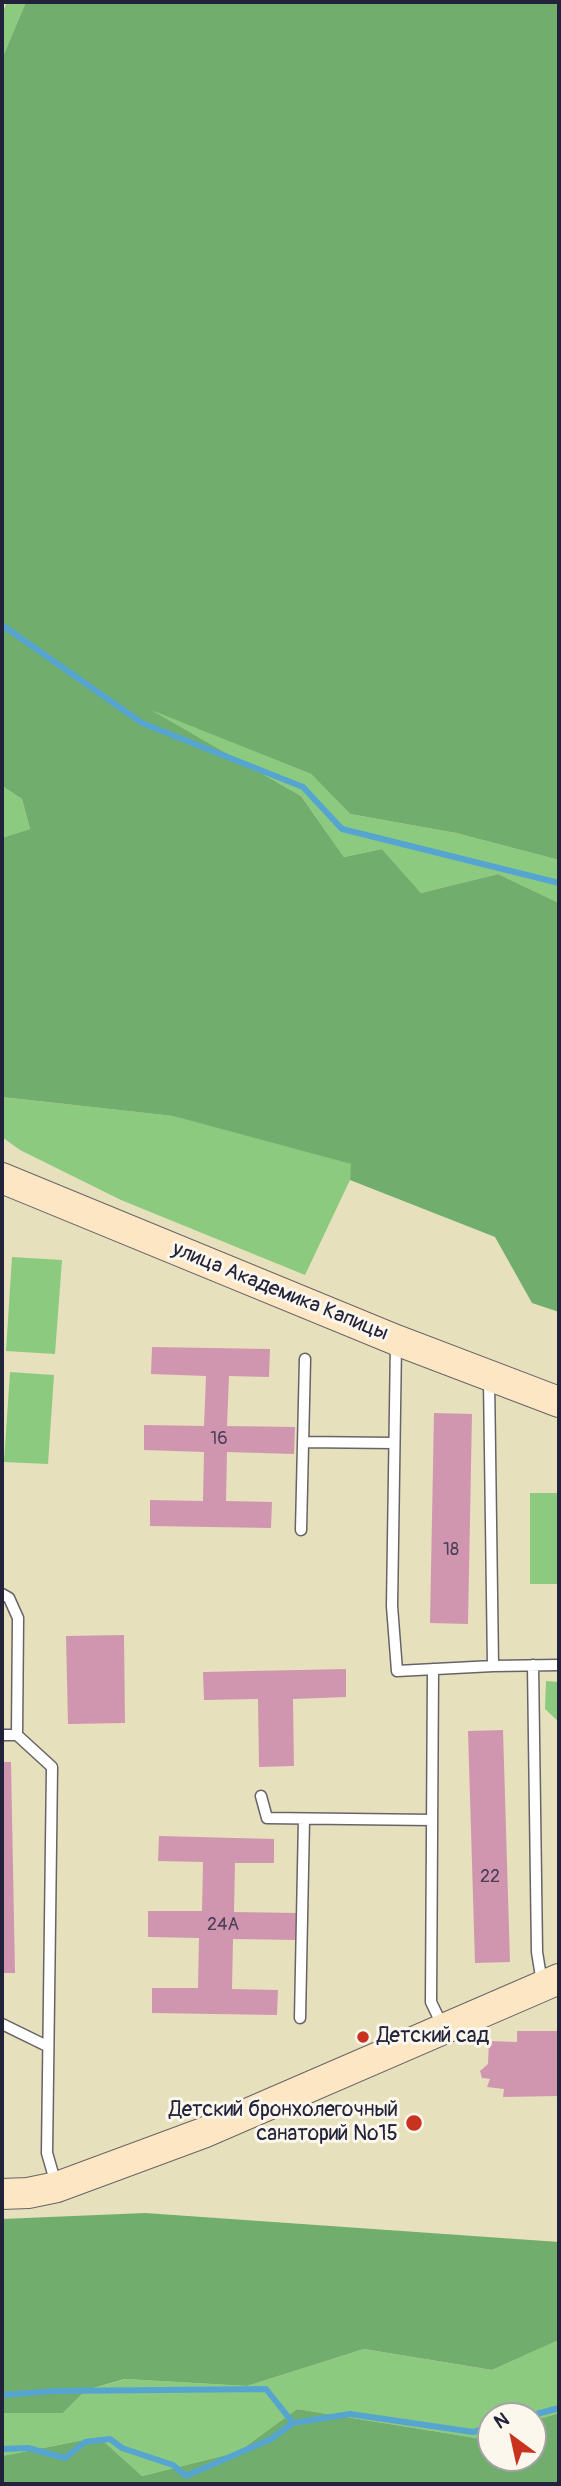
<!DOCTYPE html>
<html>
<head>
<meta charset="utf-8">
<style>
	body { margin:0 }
	#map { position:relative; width:561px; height:2486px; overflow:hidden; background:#e7e0bc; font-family:Pangolin,sans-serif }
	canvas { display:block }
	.frame { position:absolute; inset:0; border:4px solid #22223b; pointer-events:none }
	.north { position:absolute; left:477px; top:2402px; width:70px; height:70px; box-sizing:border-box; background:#fbf7ec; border:2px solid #a4a2a5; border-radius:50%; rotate:327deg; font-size:19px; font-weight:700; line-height:28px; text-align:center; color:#22223b }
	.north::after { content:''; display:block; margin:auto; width:24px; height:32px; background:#c8321e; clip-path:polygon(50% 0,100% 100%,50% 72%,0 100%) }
</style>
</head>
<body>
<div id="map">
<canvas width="561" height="2486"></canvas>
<div class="frame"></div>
<div class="north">N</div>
</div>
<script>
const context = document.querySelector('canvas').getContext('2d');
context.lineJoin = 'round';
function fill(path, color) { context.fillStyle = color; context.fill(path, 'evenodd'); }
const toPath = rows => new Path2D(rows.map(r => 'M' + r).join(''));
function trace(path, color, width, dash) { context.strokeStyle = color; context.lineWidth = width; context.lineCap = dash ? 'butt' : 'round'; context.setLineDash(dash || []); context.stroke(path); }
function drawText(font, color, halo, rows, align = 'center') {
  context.font = font + ' Pangolin,sans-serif'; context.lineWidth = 6; context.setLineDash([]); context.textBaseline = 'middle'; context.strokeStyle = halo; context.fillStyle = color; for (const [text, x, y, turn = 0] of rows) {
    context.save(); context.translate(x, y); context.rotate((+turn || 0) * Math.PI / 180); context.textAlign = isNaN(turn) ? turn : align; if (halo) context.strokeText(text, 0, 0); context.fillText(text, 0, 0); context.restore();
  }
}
const green = toPath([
	[7,2,26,2,4,54,2,79,2,14],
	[145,707,311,774,350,814,456,833,559,860,559,903,498,874,421,893,382,849,344,857,301,796],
	[2,786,22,799,30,829,4,838],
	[2,1097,174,1116,352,1164,350,1180,305,1275,121,1200,20,1150,2,1137],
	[12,1257,62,1260,55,1354,6,1351],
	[10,1372,54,1375,48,1464,4,1462],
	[530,1493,559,1493,559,1584,530,1584],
	[546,1681,559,1682,559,1722,545,1709],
	[559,2340,559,2413,533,2421,533,2416,491,2416,491,2433,476,2438,297,2409,238,2452,142,2476,99,2437,2,2456,2,2413,63,2413,86,2390,126,2379,247,2386,364,2349,492,2370]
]);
const forest = toPath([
	[26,2,559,2,559,860,456,833,350,814,311,774,151,710,301,796,344,857,382,849,421,893,498,874,559,903,559,1312,532,1303,495,1237,350,1180,351,1164,173,1116,2,1097,2,838,30,829,22,799,2,786,2,79,4,54],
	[145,2213,559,2242,559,2340,492,2370,364,2349,247,2386,125,2379,86,2390,63,2413,2,2413,2,2219],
	[297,2409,476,2438,491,2433,491,2458,533,2458,533,2421,559,2413,559,2484,2,2484,2,2456,99,2437,142,2476,238,2452]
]);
const stream = toPath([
	[2,625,142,723,303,787,342,829,559,883],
	[2,2395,55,2391,266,2389,293,2423],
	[529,2416,559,2408],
	[2,2449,28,2448,65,2458,85,2442,110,2439,122,2448,173,2465,186,2476,271,2439,293,2423,350,2414,473,2432,491,2427]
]);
const building = toPath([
	[152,1347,270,1349,269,1377,229,1376,227,1426,295,1427,294,1454,227,1452,226,1501,272,1502,271,1528,150,1526,150,1500,203,1501,204,1452,144,1450,144,1425,204,1426,206,1376,151,1374],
	[434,1413,472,1414,468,1624,430,1623],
	[124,1635,125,1723,68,1724,66,1636],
	[346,1669,346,1697,293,1699,294,1766,259,1767,258,1699,204,1700,203,1672],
	[503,1730,510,1962,475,1963,468,1731],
	[2,1762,11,1762,15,1973,2,1973],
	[159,1836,274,1839,274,1863,235,1863,234,1912,298,1913,297,1940,233,1939,232,1989,278,1990,277,2015,152,2013,152,1988,198,1988,199,1938,148,1937,148,1911,202,1911,203,1862,158,1861],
	[517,2031,559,2031,559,2096,503,2097,504,2089,487,2087,490,2079,482,2078,480,2071,488,2064,489,2041,517,2042]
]);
const lane = toPath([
	[396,1343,392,1606,397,1671,493,1666],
	[489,1379,493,1666,559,1665],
	[303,1442,394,1443],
	[301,1530,305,1359],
	[2,1594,9,1598,18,1618,17,1735,2,1735],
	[533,1665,537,1952,542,1983],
	[433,1669,431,2002,443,2027],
	[17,1735,52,1767,47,2153,56,2184],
	[261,1796,267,1818,432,1820],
	[300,2018,304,1819],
	[2,2024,47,2046]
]);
const secondary = toPath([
	[2,1178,396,1340,559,1402],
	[2,2194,28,2193,57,2187,203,2133,559,1979]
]);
const markers = [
	[363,2037,7,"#c8321e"],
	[414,2123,9,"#c8321e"]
];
const numberNames = [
	["16",219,1439],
	["18",451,1550],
	["22",490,1877],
	["24А",223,1925]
];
const streetNames = [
	["улица Академика Капицы",280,1292,22]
];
const poiNames = [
	["Детский сад",377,2037],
	["Детский бронхолегочный",398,2111,"right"],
	["санаторий №15",398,2135,"right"]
];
fill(green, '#8cca80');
fill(forest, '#71ae6e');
trace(stream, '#56a5d0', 6);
fill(building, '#d096b0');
trace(lane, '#676468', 13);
trace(secondary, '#676468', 32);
trace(lane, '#fff', 10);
trace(secondary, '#fce6c4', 30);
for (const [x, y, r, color] of markers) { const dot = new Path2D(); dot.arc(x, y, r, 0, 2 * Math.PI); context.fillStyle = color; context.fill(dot); trace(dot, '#fbf7ec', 2.5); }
drawText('18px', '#4e3f58', null, numberNames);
drawText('21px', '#22223b', '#fbf7ec', streetNames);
drawText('21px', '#22223b', '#fbf7ec', poiNames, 'left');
</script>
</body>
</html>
